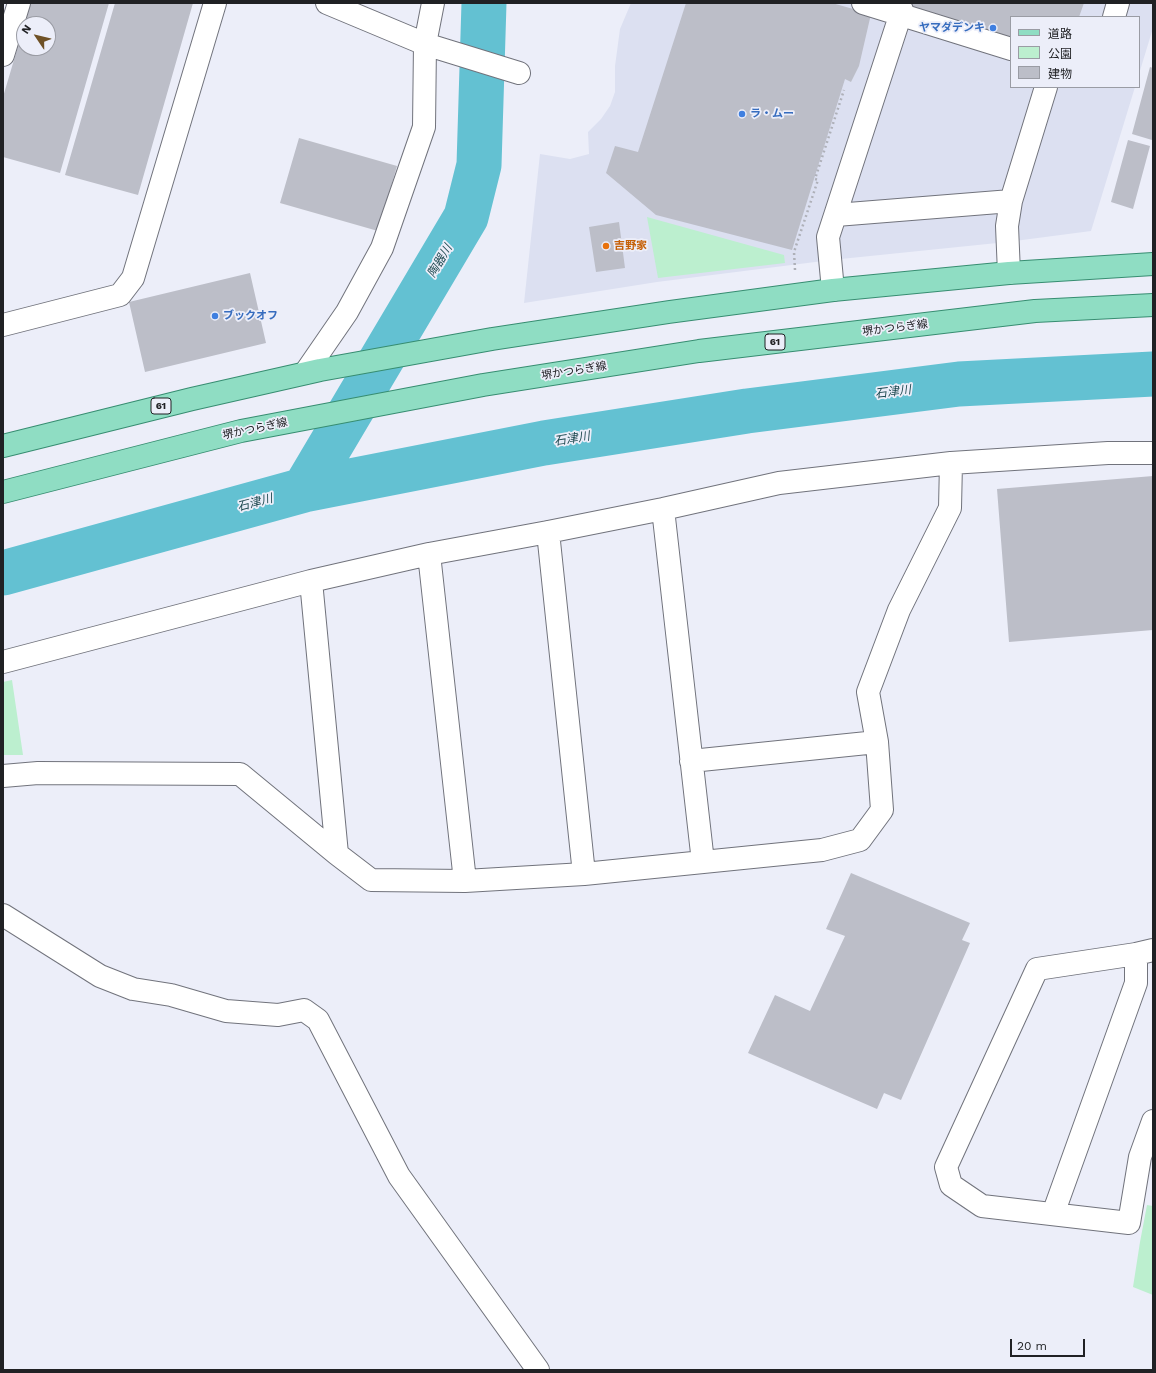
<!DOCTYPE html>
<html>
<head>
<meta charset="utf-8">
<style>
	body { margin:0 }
	#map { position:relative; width:1156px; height:1373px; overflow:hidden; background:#eceef9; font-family:"Work Sans","Noto Sans JP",sans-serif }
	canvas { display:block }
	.frame { position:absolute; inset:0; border:4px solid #202124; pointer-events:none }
	.legend { position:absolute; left:1010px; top:16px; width:130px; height:72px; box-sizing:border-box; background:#eceef9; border:1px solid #9a9ca4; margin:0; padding:5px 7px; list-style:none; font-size:12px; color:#202124 }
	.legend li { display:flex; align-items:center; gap:8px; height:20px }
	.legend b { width:20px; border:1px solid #9a9ca4 }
	.north { position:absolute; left:16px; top:16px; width:40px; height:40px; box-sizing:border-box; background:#eceef9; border:1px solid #9a9ca4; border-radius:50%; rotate:305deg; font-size:11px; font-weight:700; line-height:16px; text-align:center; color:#202124 }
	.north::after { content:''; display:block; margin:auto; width:14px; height:18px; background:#6f5126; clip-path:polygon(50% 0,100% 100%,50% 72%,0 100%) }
	.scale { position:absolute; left:1010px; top:1339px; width:75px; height:18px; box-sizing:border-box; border:2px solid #202124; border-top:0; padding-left:5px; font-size:12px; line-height:14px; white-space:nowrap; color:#202124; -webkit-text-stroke:3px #eceef9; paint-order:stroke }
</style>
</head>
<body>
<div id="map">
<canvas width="1156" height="1373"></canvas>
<div class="frame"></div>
<ul class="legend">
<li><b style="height:5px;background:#8fddc3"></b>道路</li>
<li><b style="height:11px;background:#bcefcf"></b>公園</li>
<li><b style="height:11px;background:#bcbec8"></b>建物</li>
</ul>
<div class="north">N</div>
<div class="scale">20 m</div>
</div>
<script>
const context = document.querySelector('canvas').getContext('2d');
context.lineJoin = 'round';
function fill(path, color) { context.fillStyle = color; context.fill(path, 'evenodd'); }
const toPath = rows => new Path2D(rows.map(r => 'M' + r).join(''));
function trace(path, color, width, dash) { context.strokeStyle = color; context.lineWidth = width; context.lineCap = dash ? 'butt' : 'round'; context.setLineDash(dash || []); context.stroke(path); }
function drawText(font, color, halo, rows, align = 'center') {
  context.font = font + ' "Work Sans","Noto Sans JP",sans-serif'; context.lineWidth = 3.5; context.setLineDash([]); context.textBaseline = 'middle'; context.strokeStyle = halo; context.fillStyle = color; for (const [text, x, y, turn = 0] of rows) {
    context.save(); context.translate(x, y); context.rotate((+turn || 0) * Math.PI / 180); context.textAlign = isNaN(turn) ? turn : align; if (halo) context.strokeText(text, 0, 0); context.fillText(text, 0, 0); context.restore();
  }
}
const built = toPath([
	[631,3,1153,3,1153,28,1139,74,1139,17,1011,17,1011,87,1135,87,1091,231,1007,242,831,260,657,282,524,303,540,154,570,159,589,154,588,132,601,119,610,106,615,92,615,66,620,29]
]);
const green = toPath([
	[647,217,784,255,785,263,658,278],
	[12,680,23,755,3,755,3,682],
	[1147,1205,1153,1206,1153,1295,1133,1287,1140,1242]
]);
const river = toPath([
	[304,490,466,217,479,165,484,3],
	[3,573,304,490,544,443,747,411,959,384,1153,374]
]);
const building = toPath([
	[30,3,109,3,60,173,3,157,3,97,24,26,24,48,48,48,48,24,24,24],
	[115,3,193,3,138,195,65,175],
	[686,3,832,3,871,14,859,66,851,82,845,79,792,250,656,215,606,173,615,146,638,152],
	[895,3,1084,3,1079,17,1011,17,1011,38],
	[1150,67,1153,68,1152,140,1132,134],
	[299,138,397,166,378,231,280,203],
	[1128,140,1150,146,1133,209,1111,202],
	[619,222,625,268,596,272,589,227],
	[250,273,266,343,145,372,129,302],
	[1153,476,1153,630,1009,642,997,489],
	[851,873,970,923,962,940,970,943,901,1100,884,1093,877,1109,748,1053,775,995,810,1011,845,936,826,929]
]);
const path = toPath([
	[795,270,794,252,818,180,815,179,844,90]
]);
const minor = toPath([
	[327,3,425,44,519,73],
	[863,3,1011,49],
	[1114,17,1118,3],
	[3,55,19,3],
	[836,215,1011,201],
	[1009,273,1007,226,1011,201,1046,87],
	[833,290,828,237,902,10],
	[3,325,120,295,133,278,215,3],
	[305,373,347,312,382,248,424,127,425,44,433,3],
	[663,509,703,862],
	[548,532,584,874],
	[429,554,465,881],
	[311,581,337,854],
	[3,662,311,581,429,554,548,532,663,509,779,483,951,463,1108,453,1153,453],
	[691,761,877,742],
	[3,776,38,773,240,774,337,854,371,880,465,881,584,874,822,850,860,840,882,810,877,742,868,692,899,610,950,508,951,463],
	[3,915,100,976,133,989,171,995,226,1011,278,1015,304,1010,318,1020,399,1176,538,1370],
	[1153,950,1136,954,1037,969,946,1167,951,1185,982,1206,1129,1223,1140,1157,1153,1121],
	[1053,1214,1136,983,1136,954]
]);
const major = toPath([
	[3,446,192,399,320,370,492,339,669,312,833,290,1009,273,1153,264],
	[3,492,241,431,483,385,699,351,1035,311,1153,305]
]);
const markers = [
	[993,28,4,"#3f7fe0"],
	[742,114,4,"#3f7fe0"],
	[606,246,4,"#e8710a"],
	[215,316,4,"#3f7fe0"]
];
const shields = [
	[775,342,20],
	[161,406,20]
];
const shieldNames = [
	["61",775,342],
	["61",161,406]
];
const shopNames = [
	["ヤマダデンキ",985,28,"right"],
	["ラ・ムー",750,114],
	["ブックオフ",223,316]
];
const foodNames = [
	["吉野家",614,246]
];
const streetNames = [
	["堺かつらぎ線",895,328,-7],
	["堺かつらぎ線",574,371,-9],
	["堺かつらぎ線",255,429,-12]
];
const waterNames = [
	["陶器川",440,261,-59],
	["石津川",893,392,-7],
	["石津川",572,439,-9],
	["石津川",255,503,-15]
];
fill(built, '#dce0f1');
fill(green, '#bcefcf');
trace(river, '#63c1d2', 45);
fill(building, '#bcbec8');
trace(minor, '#71737c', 24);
trace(major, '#378d71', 24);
trace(path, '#aeb0b8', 2.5, [2, 3]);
trace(minor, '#fff', 22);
trace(major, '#8fddc3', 22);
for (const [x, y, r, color] of markers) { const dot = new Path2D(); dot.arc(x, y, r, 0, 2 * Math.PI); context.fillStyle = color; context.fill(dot); trace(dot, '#eceef9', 1.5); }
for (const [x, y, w] of shields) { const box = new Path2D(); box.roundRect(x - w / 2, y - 8, w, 16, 3); context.fillStyle = '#eceef9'; context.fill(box); trace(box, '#202124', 1); }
drawText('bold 10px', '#202124', null, shieldNames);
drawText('bold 11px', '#366cbe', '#eceef9', shopNames, 'left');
drawText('bold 11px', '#c56008', '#eceef9', foodNames, 'left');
drawText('11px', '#202124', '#eceef9', streetNames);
drawText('italic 12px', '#204b52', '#eceef9', waterNames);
</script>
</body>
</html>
